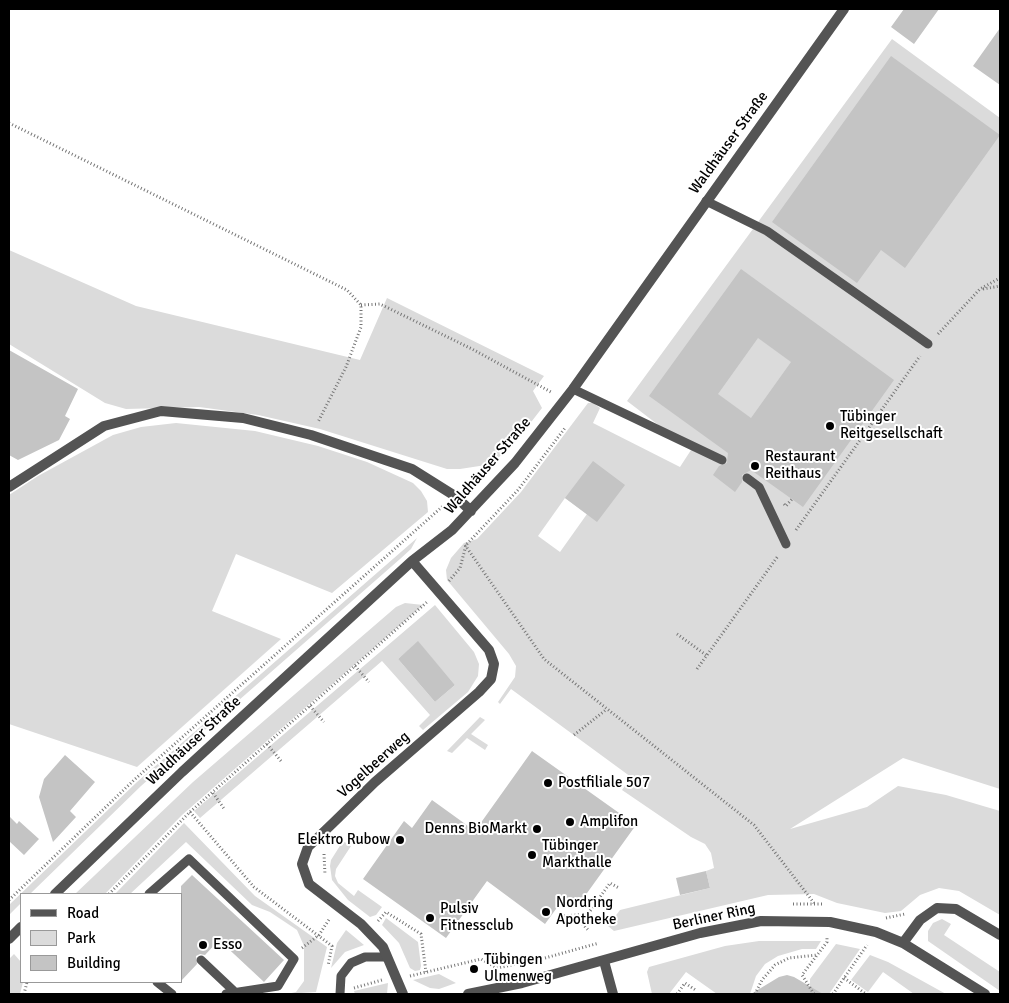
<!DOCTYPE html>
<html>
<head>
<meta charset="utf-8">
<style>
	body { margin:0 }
	#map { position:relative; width:1009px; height:1003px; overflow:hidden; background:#fff; font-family:Signika,sans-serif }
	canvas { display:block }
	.frame { position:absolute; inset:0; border:10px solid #000; pointer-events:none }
	.legend { position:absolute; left:20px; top:893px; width:162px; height:90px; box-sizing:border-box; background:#fff; border:1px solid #999; margin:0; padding:6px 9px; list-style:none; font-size:15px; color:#000 }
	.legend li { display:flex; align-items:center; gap:10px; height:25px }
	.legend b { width:25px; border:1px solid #999 }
</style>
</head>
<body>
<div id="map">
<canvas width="1009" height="1003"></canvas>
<div class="frame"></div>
<ul class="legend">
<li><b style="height:6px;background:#545454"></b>Road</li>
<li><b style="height:14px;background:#dbdbdb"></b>Park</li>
<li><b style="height:14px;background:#c4c4c4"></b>Building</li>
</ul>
</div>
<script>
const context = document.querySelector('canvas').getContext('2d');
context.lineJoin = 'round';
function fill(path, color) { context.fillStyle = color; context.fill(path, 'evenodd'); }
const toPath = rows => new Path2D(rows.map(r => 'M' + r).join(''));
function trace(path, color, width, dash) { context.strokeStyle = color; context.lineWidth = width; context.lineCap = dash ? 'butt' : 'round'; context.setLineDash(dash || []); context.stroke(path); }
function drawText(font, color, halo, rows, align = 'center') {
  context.font = font + ' Signika,sans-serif'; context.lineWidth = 4; context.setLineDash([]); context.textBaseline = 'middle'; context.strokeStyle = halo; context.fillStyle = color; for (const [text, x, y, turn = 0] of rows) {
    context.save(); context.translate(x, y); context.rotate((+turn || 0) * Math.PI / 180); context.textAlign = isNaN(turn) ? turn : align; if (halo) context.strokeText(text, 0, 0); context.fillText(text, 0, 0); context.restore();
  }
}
const green = toPath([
	[892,39,1000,118,1000,789,903,758,790,829,867,807,898,786,946,795,1000,811,1000,915,959,891,939,888,920,895,901,911,885,913,837,903,814,894,768,895,614,931,608,926,620,910,710,888,706,871,714,868,711,853,705,844,691,837,622,790,631,777,511,689,500,704,498,702,515,677,516,666,509,654,447,580,446,570,451,558,464,543,477,539,521,492,588,403,593,403,600,408,593,423,680,467,691,450,627,401],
	[565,498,587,514,560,552,538,536],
	[9,250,136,306,360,360,387,298,544,376,533,391,542,408,518,439,499,457,486,465,460,469,447,469,320,429,258,415,199,407,126,409,105,403,9,344],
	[176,423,255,431,318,446,367,462,413,483,421,491,427,501,428,512,332,593,236,554,212,611,281,639,137,767,9,724,9,495,38,476,113,435,141,427],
	[417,538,411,549,400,559,141,786,30,894,21,894,21,903,9,915,9,905,137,782],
	[405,603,423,605,182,815,105,894,75,894,193,782,396,607],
	[435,605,474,652,479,664,478,676,468,692,423,730,419,726,430,715,382,661,200,818,194,811],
	[418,642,455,685,435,702,398,659],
	[480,717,485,720,471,734,488,745,485,750,467,738,452,753,447,751],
	[184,823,255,896,327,947,316,992,287,994,296,992,304,981,304,946,297,930,270,912,252,905,186,842,130,894,115,894],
	[343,841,351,846,336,869,335,876,338,883,354,896,358,890,382,907,376,915,370,917,348,900,332,880,330,866,331,860],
	[386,918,418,942,421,966,420,970,415,971,410,968,399,943,382,925],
	[942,919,951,924,944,935,1000,972,1000,991,928,941,928,931,933,923],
	[346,930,364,945,345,952,331,968,337,943],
	[759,941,821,941,816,949,802,949,778,956,765,964,756,976,750,994,717,994,686,972,669,994,652,994,647,972,649,967,725,946],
	[836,944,860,949,829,994,810,994,810,979],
	[14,954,21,962,23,982,20,994,9,994,9,959],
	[870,955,888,962,946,994,914,994,883,972,868,992,851,980],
	[439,974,456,983,439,989,430,988,413,980],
	[388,983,387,994,355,994,354,991]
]);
const building = toPath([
	[904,9,939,9,914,44,891,27],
	[1000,28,1000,85,973,66],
	[891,56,1000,135,905,268,881,250,857,283,772,222],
	[741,269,894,380,803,507,751,470,742,475,742,482,735,492,713,475,719,466,727,463,728,453,649,396],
	[758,338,791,362,751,418,718,394],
	[9,350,78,389,65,416,70,419,59,440,18,460,9,455],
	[593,461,625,485,597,522,565,498],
	[418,641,455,685,435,702,398,659],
	[532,751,636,825,577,907,564,898,545,924,487,881,446,938,363,879,404,821,412,828,432,800,475,831],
	[65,755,95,782,70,811,76,817,53,842,39,797,44,779],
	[9,816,17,824,19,821,39,839,24,855,9,841],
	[706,871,710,888,680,895,676,878],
	[192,875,284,960,264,982,219,940,205,955,200,954,196,956,197,964,181,981,181,886],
	[787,975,794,977,823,994,751,994,779,977]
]);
const path = toPath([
	[9,123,347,290,361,305,361,327,346,367,318,422],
	[983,289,1000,286],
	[361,305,380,304,472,349,551,392],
	[938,334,980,289,1000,278],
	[784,504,786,506,792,499],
	[796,530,920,356],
	[465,545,544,659,754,825,814,903],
	[449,581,460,568,466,545,518,490,565,428],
	[677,634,706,655],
	[355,666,369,682],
	[697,669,778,556],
	[310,706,324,722],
	[574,735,607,709],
	[267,744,281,761],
	[213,793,225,810],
	[190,812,254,887,332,946,328,966],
	[324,854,325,875],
	[109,894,190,812,427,602],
	[9,900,134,780,443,506],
	[793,904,822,904],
	[564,916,588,914,610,883,619,888],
	[886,918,905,914],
	[378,921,386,912,421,934,426,972],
	[560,921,578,919,589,931],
	[302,948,319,935,330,918],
	[545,958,599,943],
	[410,976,481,959,497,968,536,960],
	[844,978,866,994],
	[354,988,382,980],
	[24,994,27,982],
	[677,994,685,983,697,991],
	[755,994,762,980,775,965,789,958,817,955],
	[814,994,802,975,827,942,827,938],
	[833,994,867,945]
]);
const lane = toPath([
	[706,201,767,231,928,344],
	[573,389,722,460],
	[747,478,759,487,786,544],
	[149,894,189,859,294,959,278,986,226,994],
	[201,960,237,994],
	[157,982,172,994],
	[340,994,341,976,351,963,365,957,387,957]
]);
const street = toPath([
	[9,487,104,426,161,411,243,418,311,435,412,469,455,496,471,511],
	[55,894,182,772,412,561,452,530,515,463,573,389,844,9],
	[9,939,21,927],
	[903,943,920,920,937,908,956,909,1000,935],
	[604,961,613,994],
	[403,994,383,947,361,924,309,884,302,864,308,847,333,823,375,782,479,692,491,679,494,664,489,650,412,561],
	[468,994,522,983,700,933,761,921,830,922,876,932,903,943,985,994]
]);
const markers = [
	[830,426,5,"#000"],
	[755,466,5,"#000"],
	[548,783,5,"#000"],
	[570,822,5,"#000"],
	[537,829,5,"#000"],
	[400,840,5,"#000"],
	[532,855,5,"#000"],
	[546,912,5,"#000"],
	[430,918,5,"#000"],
	[203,945,5,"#000"],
	[474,969,5,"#000"]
];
const streetNames = [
	["Waldhäuser Straße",729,143,-54],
	["Waldhäuser Straße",488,466,-49],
	["Waldhäuser Straße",194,741,-43],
	["Vogelbeerweg",374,765,-42],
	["Berliner Ring",714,917,-12]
];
const poiNames = [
	["Tübinger",840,417],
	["Reitgesellschaft",840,434],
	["Restaurant",765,457],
	["Reithaus",765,474],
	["Postfiliale 507",558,783],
	["Amplifon",580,822],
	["Denns BioMarkt",527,829,"right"],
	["Elektro Rubow",390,840,"right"],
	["Tübinger",542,846],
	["Markthalle",542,863],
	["Nordring",556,903],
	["Apotheke",556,920],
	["Pulsiv",440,909],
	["Fitnessclub",440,926],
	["Esso",213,945],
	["Tübingen",484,960],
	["Ulmenweg",484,977]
];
fill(green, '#dbdbdb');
fill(building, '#c4c4c4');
trace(path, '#767676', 3, [1, 2.5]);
trace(lane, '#545454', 9);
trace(street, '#545454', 10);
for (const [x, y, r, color] of markers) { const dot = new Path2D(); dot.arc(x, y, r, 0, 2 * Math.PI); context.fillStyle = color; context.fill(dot); trace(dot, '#fff', 2); }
drawText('15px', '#000', '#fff', streetNames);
drawText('15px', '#000', '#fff', poiNames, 'left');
</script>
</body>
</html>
